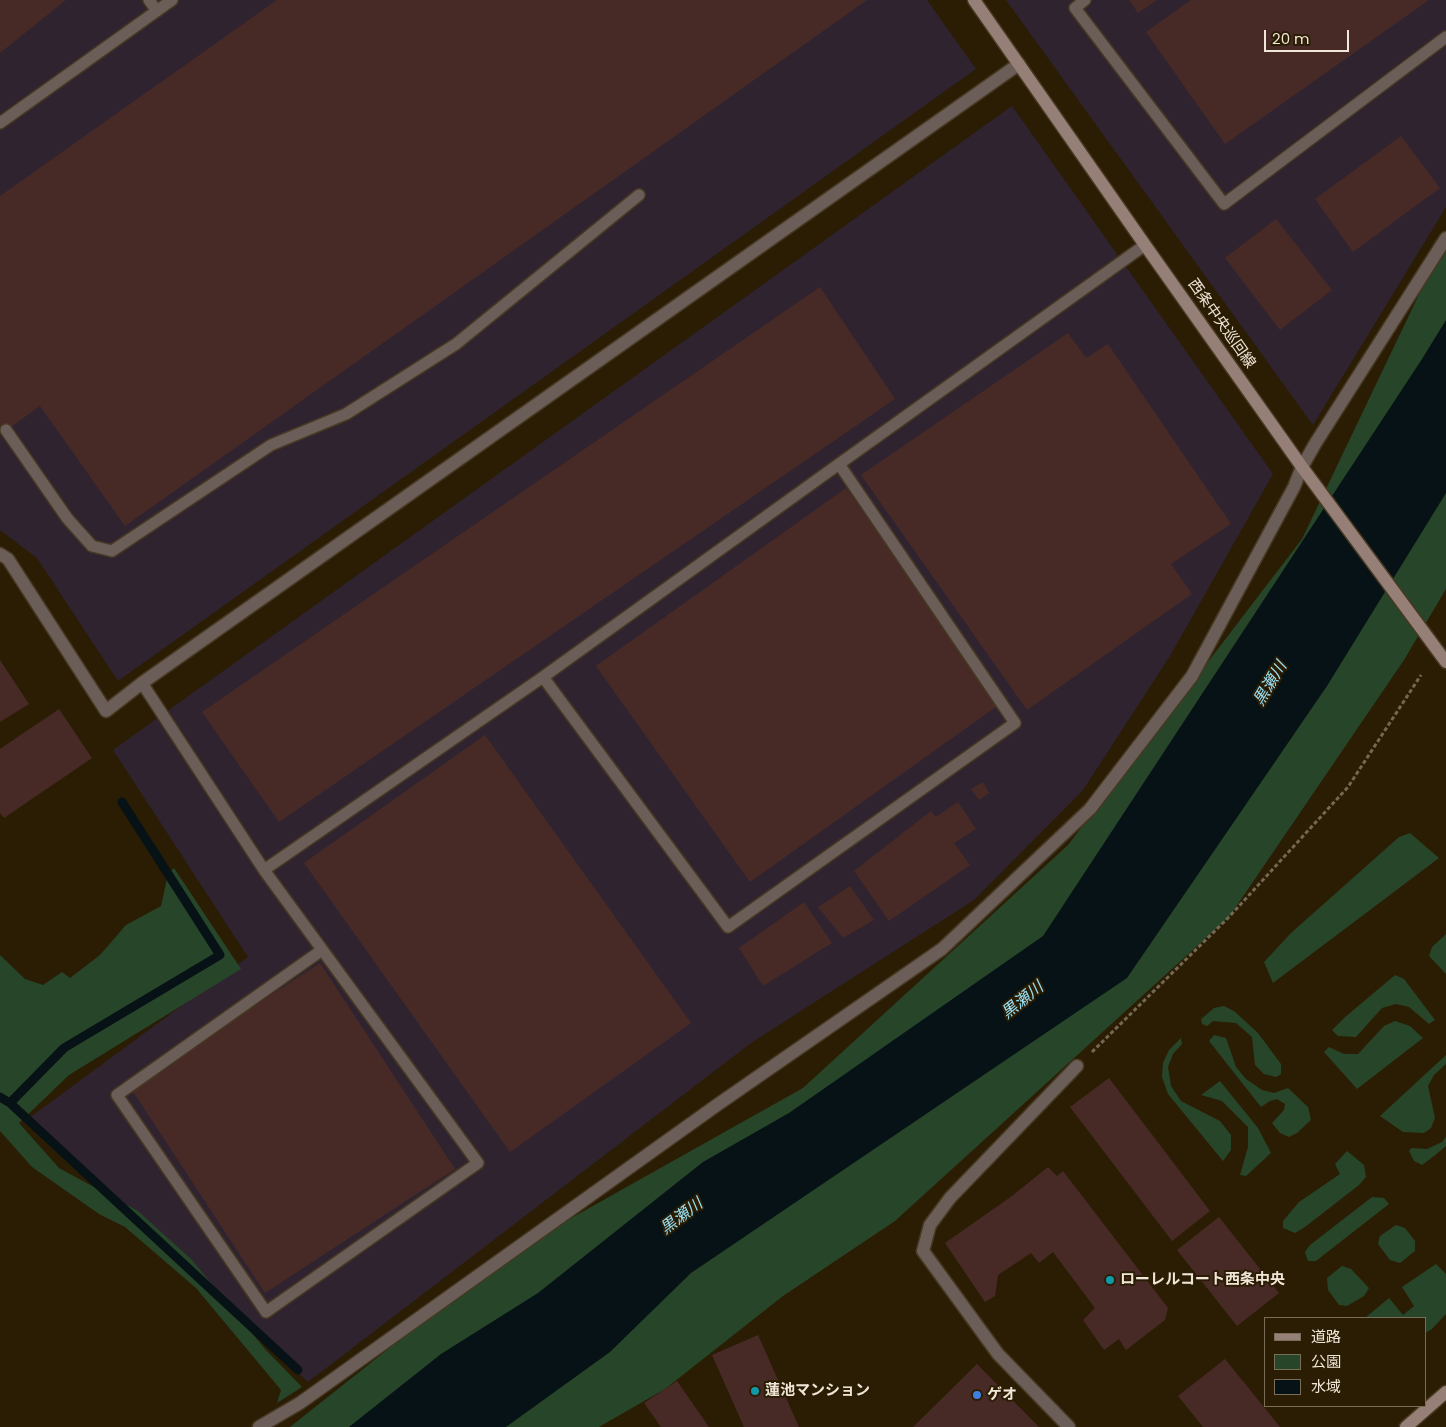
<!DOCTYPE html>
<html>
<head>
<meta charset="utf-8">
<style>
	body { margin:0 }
	#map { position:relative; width:1446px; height:1427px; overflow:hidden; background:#2b1d04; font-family:Poppins,"Noto Sans JP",sans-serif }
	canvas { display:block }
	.legend { position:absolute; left:1264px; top:1317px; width:162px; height:90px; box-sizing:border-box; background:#2b1d04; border:1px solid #7a6d58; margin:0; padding:6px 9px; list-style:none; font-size:15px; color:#f0e6d7 }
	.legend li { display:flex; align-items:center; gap:10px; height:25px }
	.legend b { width:25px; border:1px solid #7a6d58 }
	.scale { position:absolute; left:1264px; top:30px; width:85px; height:22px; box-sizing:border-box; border:2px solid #f0e6d7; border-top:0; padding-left:6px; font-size:15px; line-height:18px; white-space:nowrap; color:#f0e6d7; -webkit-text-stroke:4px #2b1d04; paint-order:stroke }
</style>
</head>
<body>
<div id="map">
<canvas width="1446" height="1427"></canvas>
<ul class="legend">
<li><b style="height:6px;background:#967f77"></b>道路</li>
<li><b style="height:14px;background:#274528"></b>公園</li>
<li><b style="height:14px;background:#061216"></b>水域</li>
</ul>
<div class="scale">20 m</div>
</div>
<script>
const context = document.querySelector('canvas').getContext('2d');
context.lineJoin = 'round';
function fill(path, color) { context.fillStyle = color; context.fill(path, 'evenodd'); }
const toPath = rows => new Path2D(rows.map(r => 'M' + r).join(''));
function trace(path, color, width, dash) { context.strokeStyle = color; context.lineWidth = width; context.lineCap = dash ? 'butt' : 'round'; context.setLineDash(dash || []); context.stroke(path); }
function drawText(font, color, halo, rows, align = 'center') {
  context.font = font + ' Poppins,"Noto Sans JP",sans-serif'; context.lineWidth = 4; context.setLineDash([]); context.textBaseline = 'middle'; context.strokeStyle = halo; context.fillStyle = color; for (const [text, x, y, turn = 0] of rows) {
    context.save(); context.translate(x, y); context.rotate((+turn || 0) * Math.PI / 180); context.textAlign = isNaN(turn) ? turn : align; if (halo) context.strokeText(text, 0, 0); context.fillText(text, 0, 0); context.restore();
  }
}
const industrial = toPath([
	[0,0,927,0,976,69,118,681,37,558,0,530],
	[1006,0,1446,0,1446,207,1313,425],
	[1012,106,1273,474,1170,656,1083,790,974,900,751,1043,308,1382,25,1121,248,957,113,750]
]);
const green = toPath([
	[1446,238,1446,589,1404,660,1229,917,895,1221,783,1296,665,1389,599,1427,290,1427,509,1253,803,1088,1068,845,1302,539],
	[1410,833,1439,858,1273,983,1264,962,1291,933,1399,837],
	[174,868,241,969,69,1075,19,1123,59,1168,138,1211,192,1260,265,1349,302,1387,277,1403,281,1390,196,1288,125,1227,99,1214,32,1167,0,1131,0,955,25,979,43,985,62,972,70,978,100,955,126,925,161,906,168,874],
	[1446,934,1446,974,1429,956,1432,947],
	[1395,975,1404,979,1435,1020,1429,1024,1409,1007,1396,1004,1382,1008,1356,1037,1338,1036,1332,1030,1344,1018],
	[1224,1006,1234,1011,1258,1033,1281,1064,1281,1074,1276,1077,1264,1074,1255,1065,1252,1037,1236,1023,1213,1021,1207,1026,1202,1024,1201,1019,1214,1008],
	[1395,1021,1410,1026,1423,1038,1357,1089,1324,1052,1329,1047,1344,1054,1358,1054,1384,1026],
	[1214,1035,1226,1038,1236,1067,1246,1079,1262,1090,1274,1093,1288,1088,1308,1107,1311,1120,1297,1133,1289,1137,1280,1133,1272,1123,1284,1110,1285,1104,1277,1099,1270,1101,1261,1107,1209,1041],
	[1181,1038,1182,1044,1173,1054,1168,1067,1171,1086,1181,1101,1220,1121,1231,1135,1231,1150,1223,1161,1168,1094,1162,1077,1163,1063,1169,1050],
	[1446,1055,1446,1064,1434,1075,1428,1086,1435,1118,1431,1128,1424,1133,1403,1132,1380,1116],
	[1220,1081,1258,1128,1271,1153,1246,1176,1240,1175,1248,1147,1248,1127,1222,1101,1201,1095],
	[1446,1137,1446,1146,1434,1156,1422,1165,1414,1161,1409,1151,1411,1148,1427,1149,1442,1142],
	[1347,1151,1364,1165,1366,1177,1359,1185,1305,1227,1295,1233,1283,1228,1283,1221,1299,1202,1340,1174,1335,1164],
	[1372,1197,1384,1198,1389,1204,1316,1261,1308,1261,1305,1252,1310,1245],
	[1396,1225,1405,1228,1415,1241,1415,1251,1400,1263,1390,1260,1378,1244,1380,1236],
	[1436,1264,1446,1274,1446,1314,1432,1329,1425,1333,1425,1318,1365,1318,1389,1298,1403,1315,1414,1306,1402,1287],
	[1342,1266,1351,1269,1369,1288,1364,1296,1347,1306,1339,1305,1328,1290,1327,1278]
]);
const water = toPath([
	[1446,320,1446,493,1327,686,1127,978,691,1273,610,1352,506,1427,349,1427,441,1354,538,1293,703,1162,789,1113,1043,936,1422,359]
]);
const stream = toPath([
	[0,1097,10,1103,298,1370],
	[10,1103,64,1048,220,955,122,802]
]);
const building = toPath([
	[0,0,66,0,0,53],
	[277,0,867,0,125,526,40,406,0,435,0,196],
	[1129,0,1157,0,1138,13],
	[1191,0,1429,0,1225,144,1146,32],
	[1401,136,1440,188,1353,252,1315,199],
	[1276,219,1332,290,1280,330,1225,258],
	[820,287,895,399,279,822,202,712],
	[1068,333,1086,358,1108,344,1231,524,1171,564,1192,594,1027,710,861,475],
	[846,488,1000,704,750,882,596,666],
	[0,660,29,704,0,722],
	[59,709,92,758,4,818,0,813,0,749],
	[485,735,691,1023,510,1152,304,863],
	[983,782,989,793,979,800,971,789],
	[958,802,976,829,954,843,970,865,889,921,854,871,931,811,936,817],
	[850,886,874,920,843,938,818,907],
	[804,902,832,943,763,986,739,948],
	[320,963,455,1169,265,1293,130,1087],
	[1109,1078,1210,1211,1172,1241,1070,1107],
	[1048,1167,1057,1176,1063,1171,1168,1308,1165,1320,1126,1350,1119,1339,1104,1350,1083,1320,1095,1308,1053,1252,1039,1263,1031,1253,998,1275,995,1296,985,1302,945,1243,1012,1196],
	[1219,1217,1279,1293,1237,1326,1177,1250],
	[758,1335,799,1427,744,1427,712,1355],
	[1225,1359,1280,1427,1203,1427,1178,1396],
	[977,1364,1039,1427,913,1427],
	[677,1381,709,1427,661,1427,644,1403]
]);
const path = toPath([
	[1092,1052,1229,917,1348,787,1421,675]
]);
const lane = toPath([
	[149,0,157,11],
	[1085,0,1075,8,1224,204,1446,37],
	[0,123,172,0],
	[6,430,67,518,92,546,112,551,271,445,346,414,456,344,639,195],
	[839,464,543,677,728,927,1015,723,839,464,1145,245],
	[142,683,264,870,543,677],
	[264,870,478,1163,266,1312,117,1095,322,950]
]);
const street = toPath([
	[0,554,8,559,106,711,142,683,1019,64],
	[259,1427,300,1403,717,1105,942,949,1090,809,1192,676,1294,487,1302,467,1315,444,1446,238],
	[1069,1427,998,1354,923,1251,930,1225,950,1198,1077,1066]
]);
const secondary = toPath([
	[974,0,1145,245,1302,467,1446,662],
	[1406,1427,1446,1392]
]);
const markers = [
	[1110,1280,5,"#0f9aa8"],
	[755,1391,5,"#0f9aa8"],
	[977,1395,5,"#3f7fe0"]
];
const streetNames = [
	["西条中央巡回線",1221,324,55]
];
const poiNames = [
	["ローレルコート西条中央",1120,1280],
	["蓮池マンション",765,1391],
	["ゲオ",987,1395]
];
const waterNames = [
	["黒瀬川",1271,684,-59],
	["黒瀬川",1023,1001,-39],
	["黒瀬川",682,1217,-37]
];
fill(industrial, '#2f2330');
fill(green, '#274528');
fill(water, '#061216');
trace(stream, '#061216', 9);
fill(building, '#472a26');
trace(lane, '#473922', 14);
trace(street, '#473922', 15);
trace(secondary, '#473922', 15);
trace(path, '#756853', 3, [4, 2.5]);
trace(lane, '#6b5d58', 11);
trace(street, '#6b5d58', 12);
trace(secondary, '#967f77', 12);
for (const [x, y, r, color] of markers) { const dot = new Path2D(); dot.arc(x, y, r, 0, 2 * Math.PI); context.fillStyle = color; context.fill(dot); trace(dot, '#2b1d04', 2); }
drawText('15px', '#f0e6d7', '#2b1d04', streetNames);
drawText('bold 15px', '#f0e6d7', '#2b1d04', poiNames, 'left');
drawText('italic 16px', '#99e1f7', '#2b1d04', waterNames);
</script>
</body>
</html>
